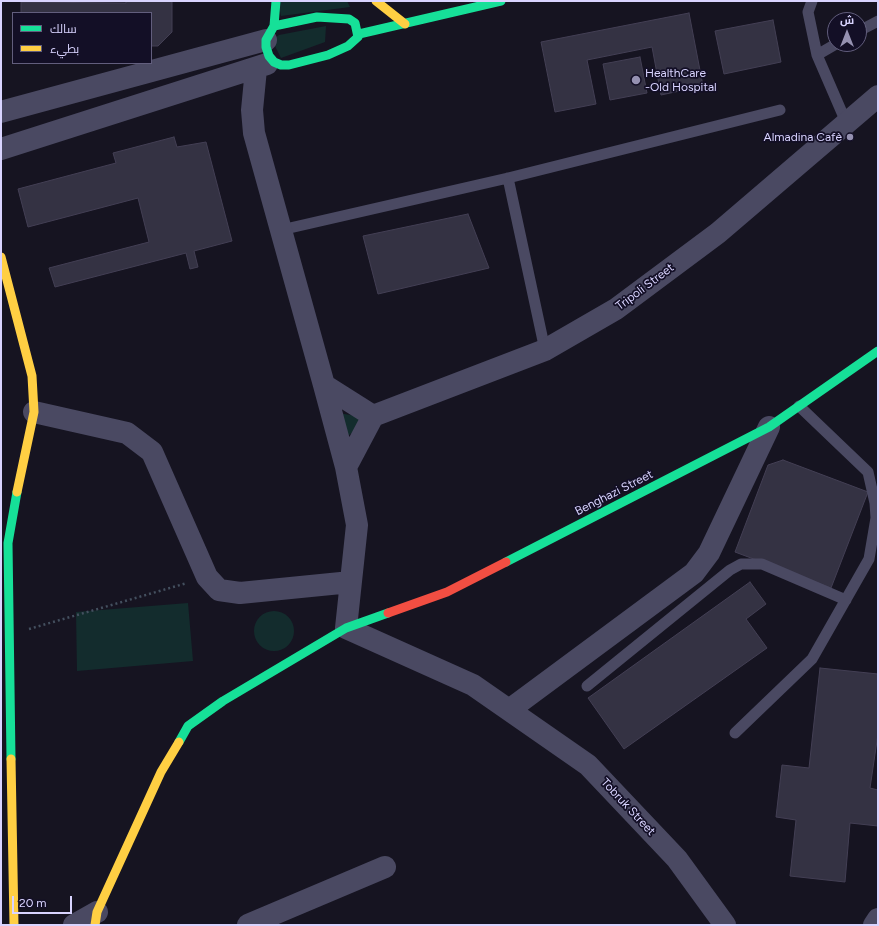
<!DOCTYPE html>
<html>
<head>
<meta charset="utf-8">
<style>
	body { margin:0 }
	#map { position:relative; width:879px; height:926px; overflow:hidden; background:#161421; font-family:Figtree,Cairo,sans-serif }
	canvas { display:block }
	.frame { position:absolute; inset:0; border:2px solid #d9d4ff; pointer-events:none }
	.legend { position:absolute; left:12px; top:12px; width:140px; height:52px; box-sizing:border-box; background:#130f26; border:1px solid #625e7d; margin:0; padding:5px 7px; list-style:none; font-size:12px; color:#d9d4ff }
	.legend li { display:flex; align-items:center; gap:8px; height:20px }
	.legend b { width:20px; border:1px solid #625e7d }
	.north { position:absolute; left:827px; top:12px; width:40px; height:40px; box-sizing:border-box; background:#130f26; border:1px solid #625e7d; border-radius:50%; rotate:0deg; font-size:11px; font-weight:700; line-height:16px; text-align:center; color:#d9d4ff }
	.north::after { content:''; display:block; margin:auto; width:14px; height:18px; background:#9591b1; clip-path:polygon(50% 0,100% 100%,50% 72%,0 100%) }
	.scale { position:absolute; left:12px; top:896px; width:60px; height:18px; box-sizing:border-box; border:2px solid #d9d4ff; border-top:0; padding-left:5px; font-size:12px; line-height:14px; white-space:nowrap; color:#d9d4ff; -webkit-text-stroke:3px #130f26; paint-order:stroke }
</style>
</head>
<body>
<div id="map">
<canvas width="879" height="926"></canvas>
<div class="frame"></div>
<ul class="legend">
<li><b style="height:5px;background:#16e098"></b>سالك</li>
<li><b style="height:5px;background:#ffcf43"></b>بطيء</li>
</ul>
<div class="north">ش</div>
<div class="scale">20 m</div>
</div>
<script>
const context = document.querySelector('canvas').getContext('2d');
context.lineJoin = 'round';
function fill(path, color) { context.fillStyle = color; context.fill(path, 'evenodd'); }
const toPath = rows => new Path2D(rows.map(r => 'M' + r).join(''));
function trace(path, color, width, dash) { context.strokeStyle = color; context.lineWidth = width; context.lineCap = dash ? 'butt' : 'round'; context.setLineDash(dash || []); context.stroke(path); }
function drawText(font, color, halo, rows, align = 'center') {
  context.font = font + ' Figtree,sans-serif'; context.lineWidth = 3.5; context.setLineDash([]); context.textBaseline = 'middle'; context.strokeStyle = halo; context.fillStyle = color; for (const [text, x, y, turn = 0] of rows) {
    context.save(); context.translate(x, y); context.rotate((+turn || 0) * Math.PI / 180); context.textAlign = isNaN(turn) ? turn : align; if (halo) context.strokeText(text, 0, 0); context.fillText(text, 0, 0); context.restore();
  }
}
const green = toPath([
	[278,1,347,1,350,7,281,16],
	[326,26,325,42,281,58,272,40,279,35],
	[332,412,369,418,341,442],
	[188,603,193,661,77,671,76,612],
	'254 631a20 20 0 1 1 40 0a20 20 0 1 1-40 0Z'
]);
const building = toPath([
	[126,1,172,1,172,32,158,46,151,46,151,13,21,13,21,2,126,3,126,1],
	[689,13,703,86,661,95,652,47,587,60,596,104,555,112,541,42,689,13],
	[773,20,781,62,724,74,715,31,773,20],
	[640,57,647,93,610,100,603,64,640,57],
	[174,137,177,147,206,142,232,241,194,251,198,267,190,269,186,253,55,287,49,268,149,242,138,198,28,227,18,189,116,163,113,153,174,137],
	[468,214,489,268,378,294,363,236,468,214],
	[783,460,868,492,831,588,735,552,768,465,783,460],
	[750,582,766,604,746,619,767,648,624,749,588,698,750,582],
	[820,668,878,674,878,734,870,788,878,790,878,826,850,823,845,882,790,876,796,820,776,817,782,765,809,768,820,668]
]);
const path = toPath([
	[29,629,187,583]
]);
const lane = toPath([
	[812,1,808,12,817,55,846,122],
	[859,31,878,21],
	[817,55,836,44],
	[508,178,545,350],
	[281,230,508,178,780,110],
	[587,686,730,570,741,564,762,564,846,600],
	[735,733,812,659,869,559,876,518,875,503,868,472,799,406]
]);
const street = toPath([
	[256,69,252,110,254,133,324,385,346,467,357,525,346,628,473,685,588,765,677,859,725,925],
	[1,112,266,40],
	[1,149,267,64],
	[324,385,373,416],
	[34,412,127,433,152,452,207,577,219,590,240,593,351,582],
	[373,416,545,350,616,309,718,233,878,96],
	[346,467,373,416],
	[509,710,694,573,709,553,769,427],
	[74,925,97,912],
	[248,925,385,867],
	[874,925,878,919]
]);
const fast = toPath([
	[317,17,349,19,355,23,358,37,348,46,328,55,289,65,281,65,274,62,269,56,266,47,266,40,274,26,317,17],
	[274,26,276,1],
	[359,34,501,1],
	[506,562,769,427,878,351],
	[179,742,188,726,223,701,346,628,388,613],
	[11,759,8,543,17,492]
]);
const slow = toPath([
	[376,1,405,24],
	[1,257,32,376,34,412,17,492],
	[11,759,14,925],
	[95,925,97,912,161,772,179,742]
]);
const jam = toPath([
	[388,613,447,592,506,562]
]);
const markers = [
	[636,80,5,"#9591b1"],
	[850,137,4,"#9591b1"]
];
const poiNames = [
	["HealthCare",645,73],
	["-Old Hospital",645,87],
	["Almadina Cafè",842,137,"right"]
];
const streetNames = [
	["Tripoli Street",645,287,-37],
	["Benghazi Street",614,493,-27],
	["Tobruk Street",628,807,47]
];
fill(green, '#132c2d');
fill(building, '#343243');
trace(building, '#433f54', 1);
trace(path, '#44505f', 2.5, [2, 3]);
trace(lane, '#4a4962', 11);
trace(street, '#4a4962', 22);
trace(fast, '#16e098', 9);
trace(slow, '#ffcf43', 9);
trace(jam, '#f24e42', 9);
for (const [x, y, r, color] of markers) { const dot = new Path2D(); dot.arc(x, y, r, 0, 2 * Math.PI); context.fillStyle = color; context.fill(dot); trace(dot, '#130f26', 1.5); }
drawText('12px', '#d9d4ff', '#130f26', poiNames, 'left');
drawText('12px', '#d9d4ff', '#130f26', streetNames);
</script>
</body>
</html>
